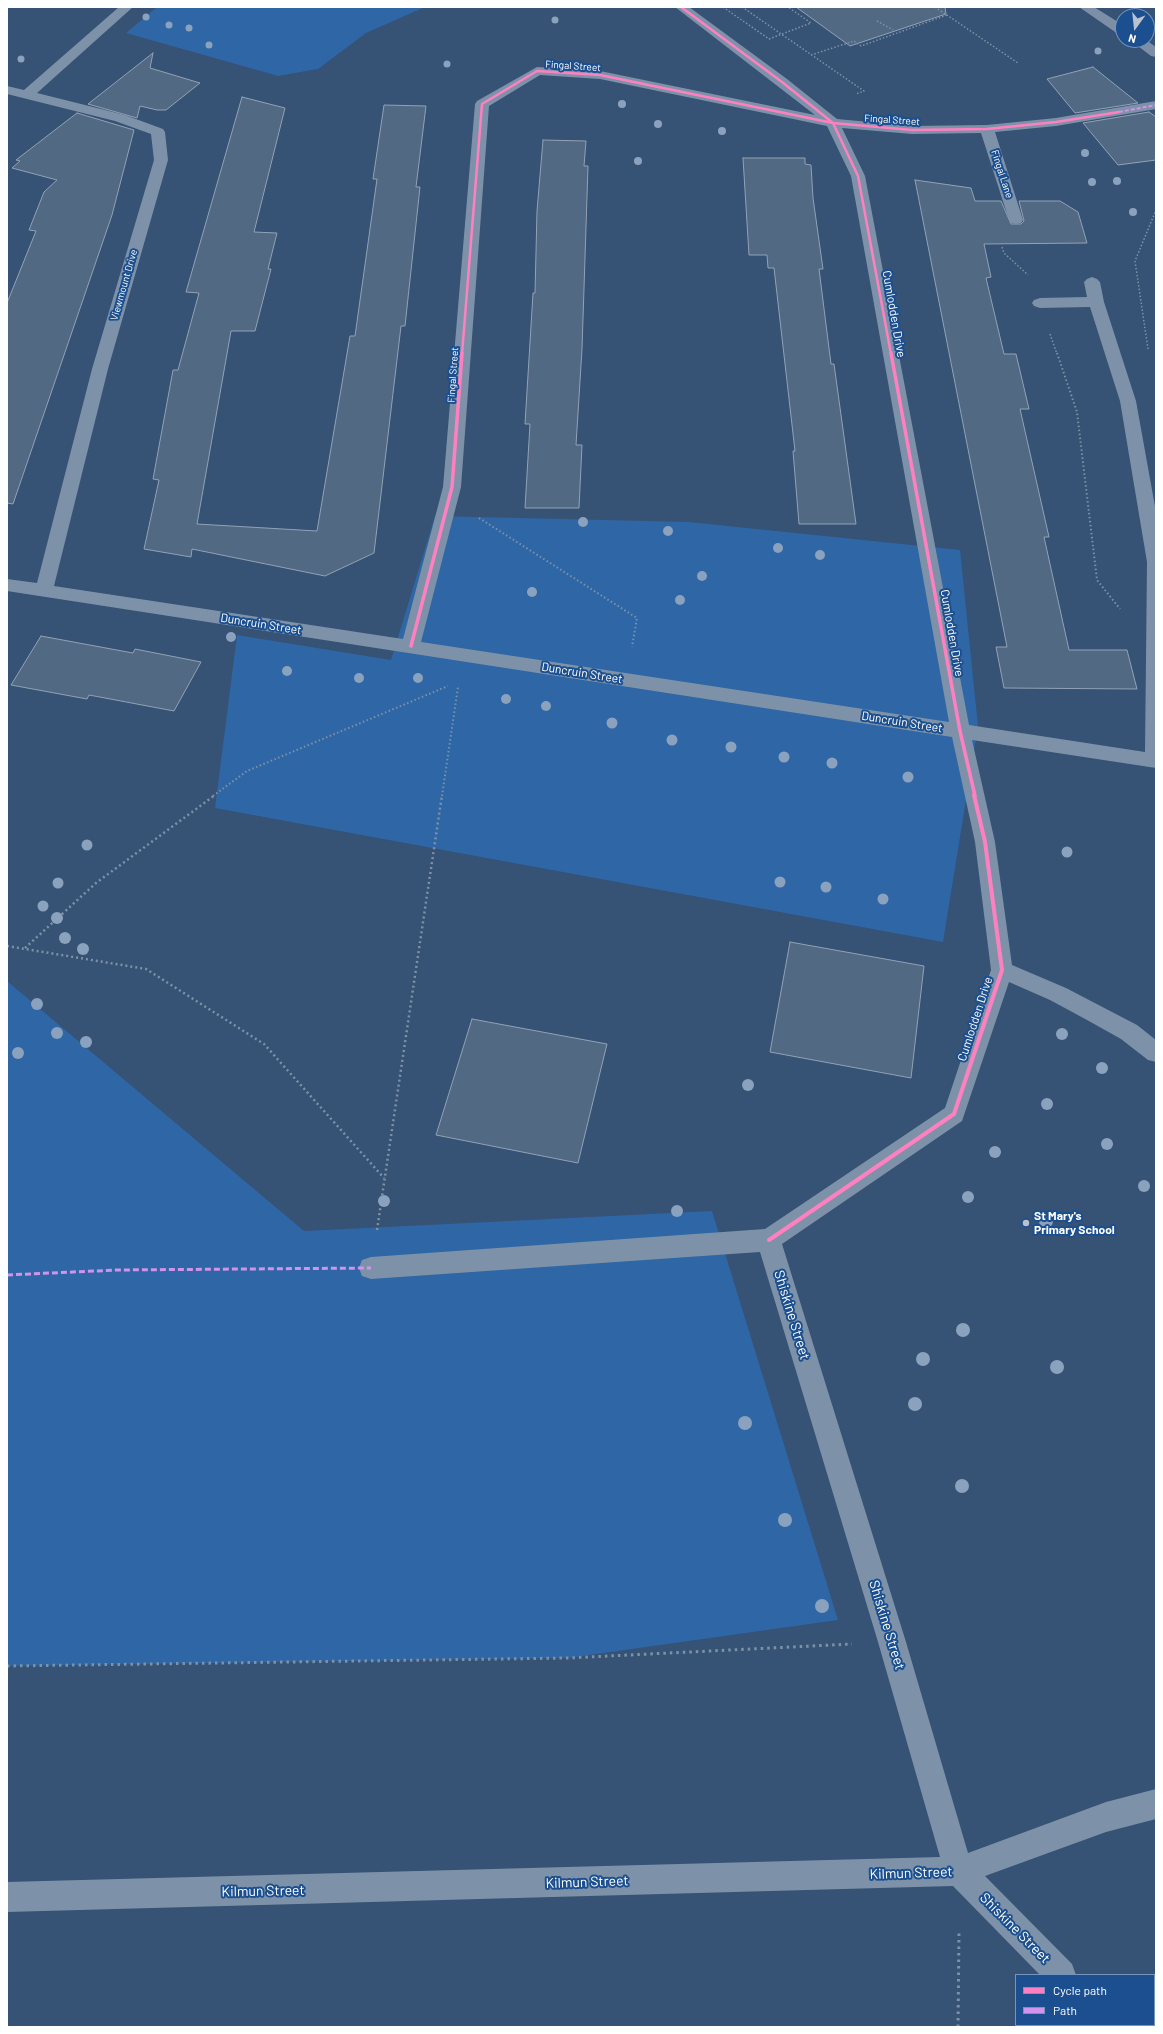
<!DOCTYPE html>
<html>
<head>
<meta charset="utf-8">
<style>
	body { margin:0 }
	#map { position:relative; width:1163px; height:2034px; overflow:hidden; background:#365274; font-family:Barlow,sans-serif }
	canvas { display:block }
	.frame { position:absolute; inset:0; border:8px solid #fff; pointer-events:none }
	.legend { position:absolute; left:1015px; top:1974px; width:140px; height:52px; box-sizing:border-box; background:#1b4f8f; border:1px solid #7695bc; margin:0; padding:5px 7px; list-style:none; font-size:12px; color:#fff }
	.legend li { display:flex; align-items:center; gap:8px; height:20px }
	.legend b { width:20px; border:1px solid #7695bc }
	.north { position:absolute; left:1115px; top:8px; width:40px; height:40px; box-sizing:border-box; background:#1b4f8f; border:1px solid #7695bc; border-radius:50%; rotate:195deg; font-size:11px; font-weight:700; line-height:16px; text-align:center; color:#fff }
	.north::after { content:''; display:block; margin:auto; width:14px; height:18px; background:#b9c2ce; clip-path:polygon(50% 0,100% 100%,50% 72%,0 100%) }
</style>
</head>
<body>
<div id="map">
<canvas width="1163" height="2034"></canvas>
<div class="frame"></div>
<ul class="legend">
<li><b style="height:5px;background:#ff80c0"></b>Cycle path</li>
<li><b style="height:5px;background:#d193ec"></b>Path</li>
</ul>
<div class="north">N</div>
</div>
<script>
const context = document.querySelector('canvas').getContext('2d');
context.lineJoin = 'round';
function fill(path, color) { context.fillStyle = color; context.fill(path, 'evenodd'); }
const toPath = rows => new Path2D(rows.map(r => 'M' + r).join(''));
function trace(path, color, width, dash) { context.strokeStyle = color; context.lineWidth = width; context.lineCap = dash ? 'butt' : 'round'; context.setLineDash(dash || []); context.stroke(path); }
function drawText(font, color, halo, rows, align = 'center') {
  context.font = font + ' Barlow,sans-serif'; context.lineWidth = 4; context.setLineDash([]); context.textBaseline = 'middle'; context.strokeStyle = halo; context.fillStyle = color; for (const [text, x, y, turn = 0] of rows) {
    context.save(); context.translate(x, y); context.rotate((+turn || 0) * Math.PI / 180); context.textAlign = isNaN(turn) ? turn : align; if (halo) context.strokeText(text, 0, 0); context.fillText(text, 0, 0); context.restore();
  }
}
const green = toPath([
	[157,7,425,7,366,33,318,69,278,76,126,33],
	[435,516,689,522,960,550,978,726,943,942,215,808,237,635,391,660],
	[7,981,304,1231,712,1211,838,1620,568,1658,7,1666]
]);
const building = toPath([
	[796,7,945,7,946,14,850,46,796,7],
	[153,53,150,68,200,83,166,110,157,110,140,106,137,118,88,104,153,53],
	[1093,67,1138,103,1075,113,1047,79,1093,67],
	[242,97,285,108,254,232,277,233,268,269,271,269,255,331,231,331,197,524,317,531,350,336,355,336,377,179,373,179,384,105,426,106,416,187,420,187,405,326,401,326,374,553,325,576,192,549,191,557,144,549,159,480,153,479,173,370,178,370,199,293,186,292,242,97],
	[1149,112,1156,117,1156,160,1118,165,1083,123,1149,112],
	[77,113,134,130,112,215,13,504,7,503,7,303,36,231,29,230,44,192,57,180,12,168,20,161,16,160,77,113],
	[543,140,586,141,584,166,588,166,582,349,576,445,582,445,579,508,525,508,530,424,525,424,533,293,535,293,537,211,543,140],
	[743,158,805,158,805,164,811,165,813,198,823,269,819,269,831,364,834,364,856,524,799,524,793,451,795,451,774,268,768,268,767,255,749,255,743,158],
	[915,180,971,188,975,201,1001,201,1011,224,1021,224,1024,221,1019,201,1060,201,1078,212,1087,243,984,244,991,277,986,278,1004,354,1016,354,1029,409,1020,409,1049,537,1044,537,1069,650,1127,650,1137,689,1004,688,996,647,1007,647,915,180],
	[41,636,133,653,135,649,201,662,174,711,89,695,87,699,11,685,41,636],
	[790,942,924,966,911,1078,770,1052,790,942],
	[472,1019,607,1044,578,1163,436,1135,472,1019]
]);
const pathFar3 = toPath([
	[742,7,864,91,856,94],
	[935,7,1018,63],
	[877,21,893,30],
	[811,55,854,41,861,46,947,15],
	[1002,247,1004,253,1028,275],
	[1050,334,1057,354],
	[1148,349,1135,261,1156,210]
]);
const pathFar2 = toPath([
	[1057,353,1077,412,1097,580,1120,609],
	[479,518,637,618,632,647],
	[213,796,247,771,448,686],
	[442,796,458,687]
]);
const pathFar1 = toPath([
	[7,946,146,969,264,1044,384,1178],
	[25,948,96,883,215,795],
	[377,1230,442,795]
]);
const path = toPath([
	[7,1666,568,1658,852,1644],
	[958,2027,959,1930]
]);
const minor = toPath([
	[119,7,133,7,37,93,125,115,163,129,165,132,168,160,108,369,54,586,403,639,443,487,475,104,477,101,537,67,600,71,815,115,675,7,689,7,787,79,837,119,912,126,987,125,1056,118,1156,101,1156,109,1056,126,995,132,1023,220,1021,223,1016,224,1011,223,1009,220,981,133,912,134,842,128,865,176,969,725,1145,752,1147,562,1120,401,1090,307,1040,308,1034,306,1032,303,1034,300,1040,298,1087,297,1084,282,1087,279,1092,277,1097,279,1100,282,1104,302,1136,401,1156,512,1156,768,972,740,995,842,1012,965,1066,988,1137,1025,1156,1040,1156,1062,1148,1060,1121,1039,1087,1020,1050,1000,1009,982,962,1121,782,1244,906,1642,968,1853,1106,1802,1156,1789,1156,1819,1106,1832,985,1876,1072,1964,1076,1975,1040,1975,953,1886,7,1912,7,1882,940,1857,878,1642,760,1252,371,1279,362,1276,359,1268,362,1260,371,1257,765,1229,945,1108,991,970,975,842,952,737,7,591,7,579,37,583,92,369,154,160,151,134,115,121,7,94,7,86,24,90,119,7],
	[540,75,600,79,827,126,851,176,949,722,421,642,461,487,489,106,540,75],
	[1095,2025,1128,2025,1129,2027,1096,2027,1095,2025]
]);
const major = toPath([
	[1079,7,1094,7,1123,25,1123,35,1118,34,1079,7],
	[1130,40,1146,40,1156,47,1156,57,1151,56,1130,40]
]);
const pathBridge = toPath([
	[723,7,769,39,811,23,788,7]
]);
const quietFar1 = toPath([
	[1119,112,1156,105]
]);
const quiet = toPath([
	[7,1275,117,1270,371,1268]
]);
const cyclewayFar2 = toPath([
	[681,7,782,82,833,123,858,176,891,354],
	[462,354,482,104,537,71,600,75,833,123,912,130,987,129,1056,122,1119,112]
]);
const cyclewayFar1 = toPath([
	[891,353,960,731,975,796],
	[411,646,452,487,462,353]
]);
const cycleway = toPath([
	[769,1240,954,1114,1002,970,985,842,974,795]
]);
const trees = [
	[146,17,3.5],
	[555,20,3.5],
	[169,25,3.5],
	[189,28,3.5],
	[209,45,3.5],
	[1098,51,3.5],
	[21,59,3.5],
	[447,64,3.5],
	[622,104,4],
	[658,124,4],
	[722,131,4],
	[1085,153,4],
	[638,161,4],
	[1117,181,4],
	[1092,182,4],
	[1133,212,4],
	[583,522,5],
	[668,531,5],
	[778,548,5],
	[820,555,5],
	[702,576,5],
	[532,592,5],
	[680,600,5],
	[231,637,5],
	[287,671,5],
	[359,678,5],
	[418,678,5],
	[506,699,5],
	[546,706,5],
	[612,723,5.5],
	[672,740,5.5],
	[731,747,5.5],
	[784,757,5.5],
	[832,763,5.5],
	[908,777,5.5],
	[87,845,5.5],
	[1067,852,5.5],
	[780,882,5.5],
	[58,883,5.5],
	[826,887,5.5],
	[883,899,5.5],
	[43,906,5.5],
	[57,918,6],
	[65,938,6],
	[83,949,6],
	[37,1004,6],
	[57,1033,6],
	[1062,1034,6],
	[86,1042,6],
	[18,1053,6],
	[1102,1068,6],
	[748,1085,6],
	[1047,1104,6],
	[1107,1144,6],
	[995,1152,6],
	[1144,1186,6],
	[968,1197,6],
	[384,1201,6],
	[677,1211,6],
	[1046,1221,7],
	[963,1330,7],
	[923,1359,7],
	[1057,1367,7],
	[915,1404,7],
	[745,1423,7],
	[962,1486,7],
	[785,1520,7],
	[822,1606,7]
];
const markers = [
	[1026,1223,4,"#b9c2ce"]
];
const farStreetnames = [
	["Fingal Street",573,66,4],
	["Fingal Street",892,120,4],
	["Fingal Lane",1002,174,72],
	["Viewmount Drive",124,285,-74],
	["Fingal Street",453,375,-86]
];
const streetNames = [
	["Cumlodden Drive",894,314,80],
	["Duncruin Street",261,624,9],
	["Cumlodden Drive",952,633,80],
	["Duncruin Street",582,673,9],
	["Duncruin Street",902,722,9],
	["Cumlodden Drive",975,1019,-72]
];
const poiNames = [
	["St Mary's",1034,1216],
	["Primary School",1034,1230]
];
const nearStreetnames = [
	["Shiskine Street",792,1315,73],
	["Shiskine Street",887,1625,73],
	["Kilmun Street",911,1873,-2],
	["Kilmun Street",587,1882,-2],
	["Kilmun Street",263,1891,-1],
	["Shiskine Street",1015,1928,45]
];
fill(green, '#2f66a5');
fill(building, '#526984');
trace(building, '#92a2b6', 1);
trace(pathFar3, '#7d92a8', 1.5, [1.5, 2]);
trace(pathFar2, '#7d92a8', 2, [1.5, 2.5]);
trace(pathFar1, '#7d92a8', 2.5, [2, 3]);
trace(path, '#7d92a8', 3, [2.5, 4]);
fill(minor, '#7d92a8');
fill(major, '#7d8ea7');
trace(pathBridge, '#7d92a8', 1.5, [1.5, 2]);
trace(quietFar1, '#d193ec', 2, [4, 2]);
trace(quiet, '#d193ec', 3, [6, 3]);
trace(cyclewayFar2, '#ff80c0', 2.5);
trace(cyclewayFar1, '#ff80c0', 3.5);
trace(cycleway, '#ff80c0', 4);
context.fillStyle = '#8aa2be';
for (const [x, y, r] of trees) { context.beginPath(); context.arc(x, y, r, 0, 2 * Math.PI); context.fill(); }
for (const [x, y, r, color] of markers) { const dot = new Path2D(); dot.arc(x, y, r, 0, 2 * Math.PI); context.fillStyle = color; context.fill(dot); trace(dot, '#1b4f8f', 1.5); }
drawText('10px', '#fff', '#1b4f8f', farStreetnames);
drawText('12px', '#fff', '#1b4f8f', streetNames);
drawText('bold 12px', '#fff', '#1b4f8f', poiNames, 'left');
drawText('14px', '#fff', '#1b4f8f', nearStreetnames);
</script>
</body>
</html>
